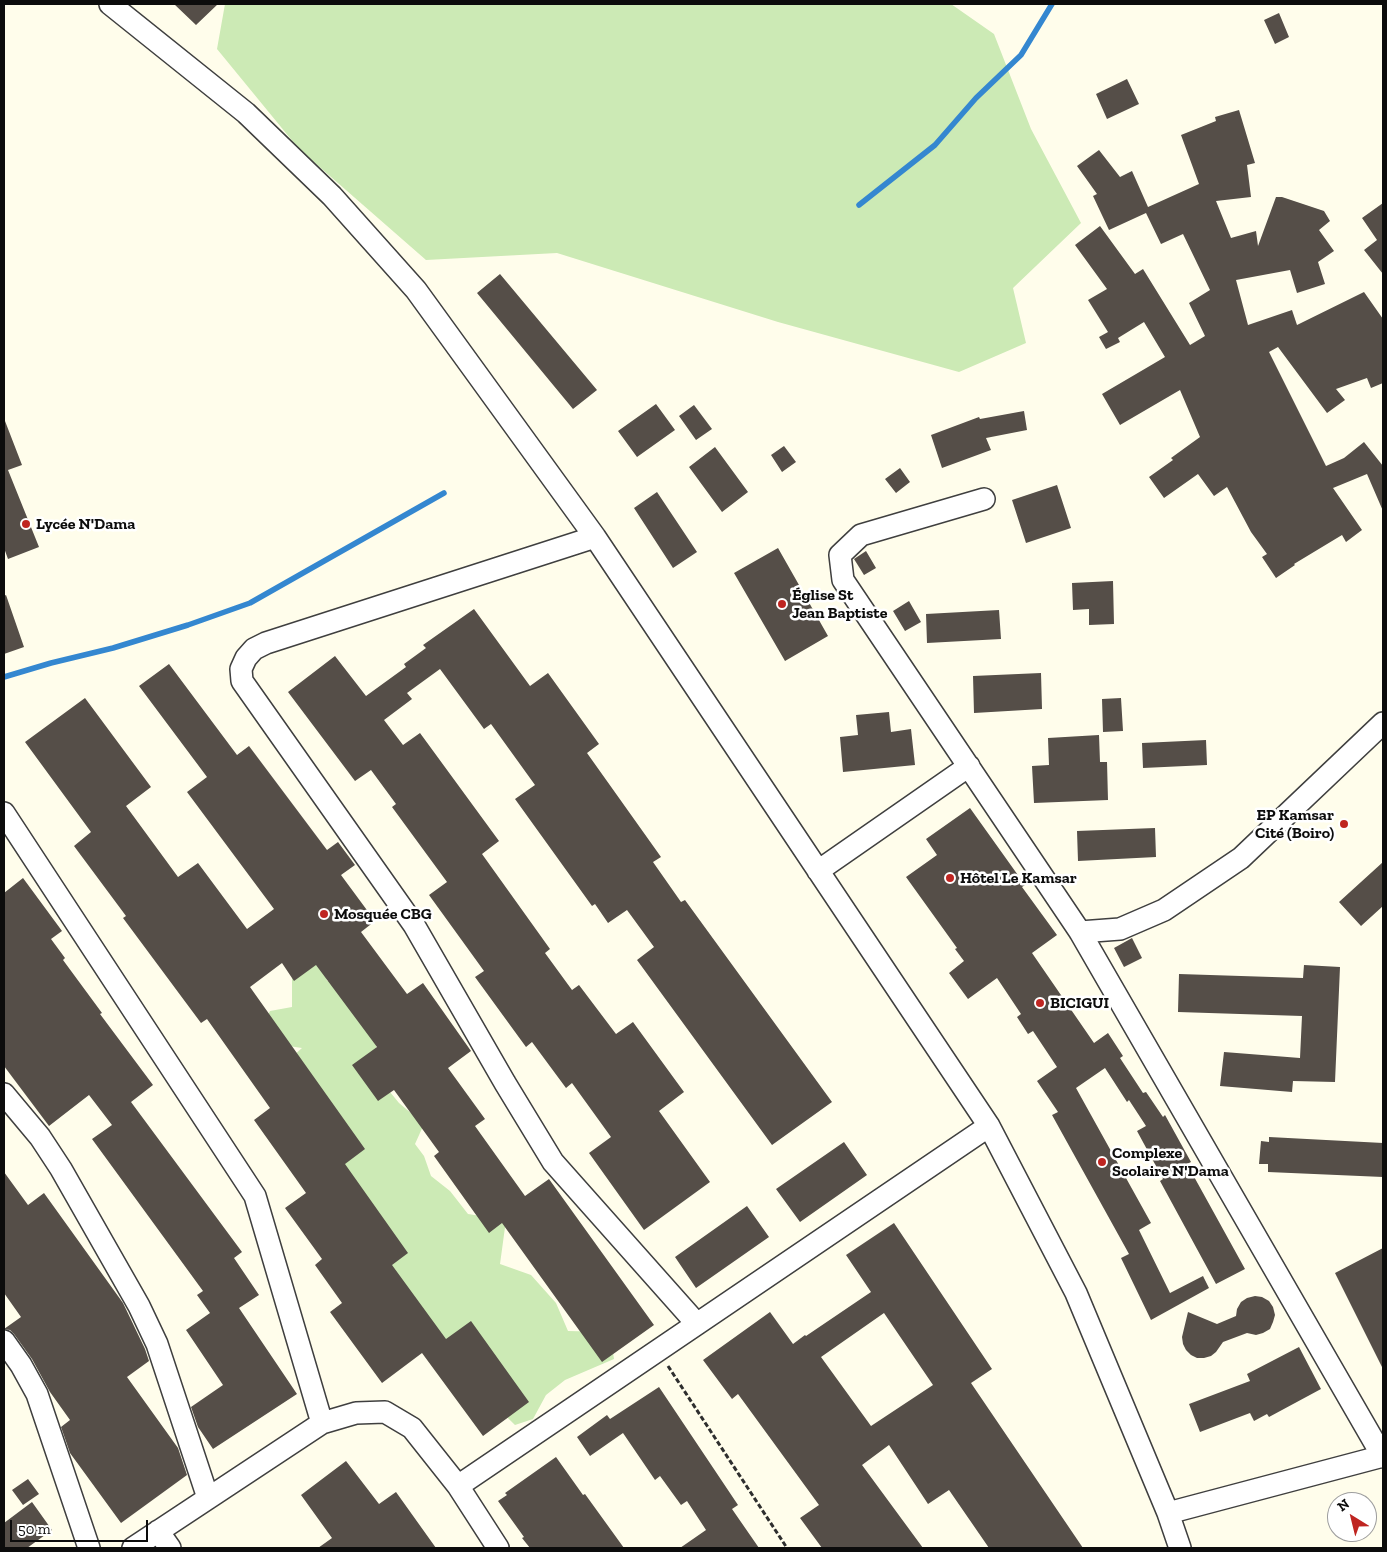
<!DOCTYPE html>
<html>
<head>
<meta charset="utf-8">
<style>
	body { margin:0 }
	#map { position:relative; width:1387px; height:1552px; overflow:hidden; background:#fffdeb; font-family:"Zilla Slab",serif }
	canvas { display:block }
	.frame { position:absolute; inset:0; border:5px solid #0c0c0c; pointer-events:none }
	.north { position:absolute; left:1327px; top:1492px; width:50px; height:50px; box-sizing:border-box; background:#fff; border:1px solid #9e9e9e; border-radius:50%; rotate:324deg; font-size:14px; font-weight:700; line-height:20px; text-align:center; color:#0c0c0c }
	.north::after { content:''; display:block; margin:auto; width:18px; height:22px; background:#bf2521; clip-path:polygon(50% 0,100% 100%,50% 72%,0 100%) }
	.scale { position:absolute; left:10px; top:1520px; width:138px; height:22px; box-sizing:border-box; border:2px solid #0c0c0c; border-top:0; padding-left:6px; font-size:15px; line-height:18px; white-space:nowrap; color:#0c0c0c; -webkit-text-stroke:4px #fff; paint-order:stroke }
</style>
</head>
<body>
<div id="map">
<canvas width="1387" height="1552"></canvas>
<div class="frame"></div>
<div class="north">N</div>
<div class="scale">50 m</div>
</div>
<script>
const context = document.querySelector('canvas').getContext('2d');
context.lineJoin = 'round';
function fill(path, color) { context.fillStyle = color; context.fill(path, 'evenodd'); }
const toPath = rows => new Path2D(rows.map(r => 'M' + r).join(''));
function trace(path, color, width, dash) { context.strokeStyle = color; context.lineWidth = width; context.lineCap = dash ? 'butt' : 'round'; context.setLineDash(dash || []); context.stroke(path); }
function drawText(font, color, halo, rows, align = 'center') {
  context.font = font + ' "Zilla Slab",serif'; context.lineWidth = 5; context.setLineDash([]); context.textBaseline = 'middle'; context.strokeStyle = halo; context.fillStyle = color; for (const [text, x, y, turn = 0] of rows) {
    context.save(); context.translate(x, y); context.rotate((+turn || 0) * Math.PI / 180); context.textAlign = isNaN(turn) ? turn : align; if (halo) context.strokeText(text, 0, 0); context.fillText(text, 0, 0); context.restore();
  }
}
const green = toPath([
	[225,4,951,4,994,34,1031,129,1081,223,1013,288,1026,343,959,372,778,322,557,253,426,260,299,149,217,49],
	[324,959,327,981,353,981,378,1031,376,1049,367,1064,399,1103,424,1124,415,1144,424,1156,431,1176,450,1191,468,1214,506,1220,500,1264,531,1275,556,1303,568,1331,610,1332,614,1359,565,1380,546,1395,533,1419,515,1425,464,1375,418,1337,283,1065,302,1048,275,1044,259,1032,270,1011,292,1007,292,962]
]);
const stream = toPath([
	[859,205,935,145,976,98,1021,55,1052,4],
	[4,677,51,663,113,648,188,625,250,603,444,493]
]);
const building = toPath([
	[174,4,218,4,196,25],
	[1279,13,1289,37,1275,44,1264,20],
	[1127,79,1139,104,1107,119,1096,94],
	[1239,110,1255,163,1247,165,1251,197,1216,201,1231,238,1256,231,1258,246,1276,197,1282,197,1324,211,1330,221,1319,230,1334,251,1318,262,1325,284,1297,293,1290,270,1236,280,1248,325,1292,310,1297,325,1364,292,1383,319,1383,383,1371,388,1367,378,1336,389,1345,400,1327,413,1278,347,1269,352,1326,466,1344,458,1364,442,1383,466,1383,511,1367,474,1333,488,1362,530,1346,542,1342,535,1294,564,1295,565,1276,578,1262,557,1267,554,1251,532,1227,487,1214,496,1198,474,1164,498,1149,477,1173,460,1171,458,1200,437,1180,390,1120,425,1102,394,1165,357,1144,322,1118,338,1120,342,1106,349,1099,337,1108,332,1088,300,1107,289,1075,245,1100,226,1135,274,1143,269,1190,345,1205,336,1189,303,1210,290,1183,234,1161,244,1146,213,1109,230,1093,196,1097,194,1077,166,1099,150,1120,177,1132,171,1148,207,1199,184,1181,135,1216,121,1215,117],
	[1383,203,1383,274,1364,250,1377,240,1362,218],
	[500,274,597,390,573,409,477,293],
	[656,404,675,430,637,457,618,431],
	[694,405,712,429,696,440,679,416],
	[1024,411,1027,430,986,438,991,450,942,468,931,435,979,417,980,419],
	[4,421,5,421,22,465,8,470,39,547,8,559,4,548],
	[784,446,796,462,782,472,771,455],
	[715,447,748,492,722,512,689,467],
	[900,468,910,482,896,493,885,479],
	[1057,485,1071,528,1026,543,1012,500],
	[657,492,697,552,673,568,634,508],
	[778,548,828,636,785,661,734,573],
	[866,551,876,568,864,575,854,559],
	[1113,581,1114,624,1089,625,1089,609,1073,610,1072,583],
	[6,595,24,647,4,654,4,596],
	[909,601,921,622,905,631,893,611],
	[474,609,530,686,548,673,599,744,587,753,661,857,653,862,681,902,685,900,832,1102,772,1145,637,960,654,947,627,910,608,923,595,904,592,906,515,799,535,785,491,724,484,729,440,669,407,693,412,699,384,720,403,745,420,733,499,841,482,854,550,949,545,953,572,990,579,985,616,1034,633,1022,684,1092,659,1111,710,1182,644,1230,589,1153,611,1137,572,1083,566,1088,532,1042,526,1047,475,977,484,971,429,895,447,882,392,807,396,804,371,770,355,781,288,692,335,656,366,696,406,667,404,664,426,648,423,645],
	[999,610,1001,639,927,643,926,614],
	[169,664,237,755,249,746,327,850,338,842,355,865,341,875,375,921,361,932,407,994,423,983,471,1051,448,1068,485,1119,475,1126,525,1196,549,1179,654,1325,602,1362,502,1223,489,1233,434,1156,439,1152,394,1090,378,1101,352,1065,377,1047,316,965,294,981,282,963,250,987,365,1149,345,1164,408,1253,392,1265,446,1339,471,1321,529,1402,483,1436,422,1353,382,1383,330,1312,342,1303,315,1265,322,1259,285,1208,306,1193,254,1120,270,1108,207,1019,201,1023,123,918,126,916,74,846,91,832,25,742,85,698,151,787,126,806,178,877,198,863,247,929,274,909,187,792,207,777,139,686],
	[1041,673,1042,709,974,713,973,676],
	[1121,698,1123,731,1103,732,1102,699],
	[889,712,891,732,911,729,915,765,843,772,840,737,858,735,856,715],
	[1099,735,1100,762,1107,762,1108,800,1034,803,1032,766,1049,765,1048,738],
	[1206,740,1207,765,1143,768,1142,743],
	[970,808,1025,885,1022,887,1057,935,1032,953,1094,1043,1108,1033,1123,1056,1120,1058,1143,1093,1146,1092,1163,1117,1165,1115,1191,1162,1187,1164,1245,1269,1216,1284,1160,1181,1163,1179,1137,1131,1146,1126,1129,1100,1127,1102,1105,1068,1076,1088,1151,1223,1139,1230,1170,1293,1203,1276,1209,1288,1151,1320,1121,1258,1129,1254,1052,1115,1058,1112,1037,1081,1057,1067,1033,1031,1028,1034,1017,1017,1021,1014,997,978,968,999,949,973,964,961,955,949,957,948,906,877,937,855,926,839],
	[1155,828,1156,857,1078,861,1077,831],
	[1383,862,1383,906,1361,926,1339,902],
	[23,878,62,931,51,939,65,958,63,960,102,1013,100,1014,153,1085,131,1102,242,1252,234,1258,259,1295,239,1308,297,1394,213,1449,198,1427,191,1407,223,1385,186,1330,210,1313,197,1295,203,1291,92,1139,112,1125,89,1095,49,1126,4,1066,4,893],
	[1132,938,1142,958,1124,967,1114,948],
	[1304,965,1340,967,1335,1082,1293,1081,1292,1092,1220,1086,1224,1052,1300,1058,1302,1016,1178,1012,1179,974,1303,978],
	[1269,1137,1383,1143,1383,1177,1268,1172,1268,1164,1259,1164,1261,1141,1269,1142],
	[844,1142,867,1175,800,1222,776,1189],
	[4,1172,28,1205,44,1193,123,1303,145,1349,149,1361,127,1377,178,1448,187,1475,121,1523,70,1453,61,1427,70,1420,50,1392,32,1359,14,1334,10,1330,4,1329,21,1317,4,1293],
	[747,1206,769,1237,696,1288,675,1257],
	[894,1223,992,1369,971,1383,1083,1548,989,1548,949,1490,928,1504,889,1445,862,1465,923,1548,822,1548,800,1518,819,1505,738,1394,732,1399,703,1360,770,1312,793,1344,805,1335,806,1336,871,1292,846,1255],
	[884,1313,933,1385,871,1426,821,1357],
	[1383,1248,1383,1369,1335,1273],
	[1255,1296,1262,1297,1269,1301,1273,1307,1275,1315,1273,1322,1270,1329,1263,1333,1256,1335,1247,1333,1223,1342,1216,1352,1211,1356,1204,1358,1197,1358,1191,1355,1186,1350,1183,1344,1182,1337,1188,1312,1217,1324,1236,1316,1237,1309,1241,1302,1247,1298],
	[1299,1347,1321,1389,1269,1417,1267,1414,1254,1421,1250,1413,1200,1432,1189,1404,1250,1381,1247,1374],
	[659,1387,738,1505,732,1509,759,1548,680,1548,706,1530,687,1501,681,1505,660,1476,655,1480,623,1433,590,1456,577,1437,607,1415,610,1419],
	[556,1457,583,1495,585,1494,624,1548,530,1548,522,1538,524,1537,498,1501,507,1495,505,1493],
	[346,1461,379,1504,396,1492,436,1548,318,1548,332,1538,301,1495],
	[28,1479,39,1494,23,1505,12,1490],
	[32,1502,52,1530,27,1548,4,1548,4,1523]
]);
const path = toPath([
	[668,1366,787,1548]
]);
const street = toPath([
	[110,4,246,113,332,196,416,290,595,537,989,1126,1076,1293,1168,1513,1180,1548],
	[984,499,861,535,840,555,843,580,1080,932,1383,1457],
	[595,537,266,643,254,649,246,658,241,669,242,681,414,925,505,1083,553,1162,697,1324],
	[4,813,255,1196,322,1423],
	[818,871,969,766],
	[1080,932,1120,929,1164,910,1241,858,1383,723],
	[4,1094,40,1137,61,1169,139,1306,157,1344,208,1498],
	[4,1341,21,1365,37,1394,89,1548],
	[458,1486,989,1126],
	[1168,1513,1383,1456],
	[158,1531,170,1548],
	[133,1548,322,1423,356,1413,385,1412,412,1428,458,1486,498,1548]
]);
const markers = [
	[26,524,5,"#bf2521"],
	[782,604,5,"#bf2521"],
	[1344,824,5,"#bf2521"],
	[950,878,5,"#bf2521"],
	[324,914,5,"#bf2521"],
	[1040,1003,5,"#bf2521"],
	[1102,1162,5,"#bf2521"]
];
const poiNames = [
	["Lycée N'Dama",36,524],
	["Église St",792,595],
	["Jean Baptiste",792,613],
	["EP Kamsar",1334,815,"right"],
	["Cité (Boiro)",1334,833,"right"],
	["Hôtel Le Kamsar",960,878],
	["Mosquée CBG",334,914],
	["BICIGUI",1050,1003],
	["Complexe",1112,1153],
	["Scolaire N'Dama",1112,1171]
];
fill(green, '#cceab5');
trace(stream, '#3487d0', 5.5);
fill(building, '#554e48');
trace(street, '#3f3f3f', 24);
trace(path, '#2e2e2e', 3, [5, 2.5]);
trace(street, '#fff', 21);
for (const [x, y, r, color] of markers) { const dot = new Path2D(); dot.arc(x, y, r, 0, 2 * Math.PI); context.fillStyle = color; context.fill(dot); trace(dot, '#fff', 2); }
drawText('bold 16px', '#0c0c0c', '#fff', poiNames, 'left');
</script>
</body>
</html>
